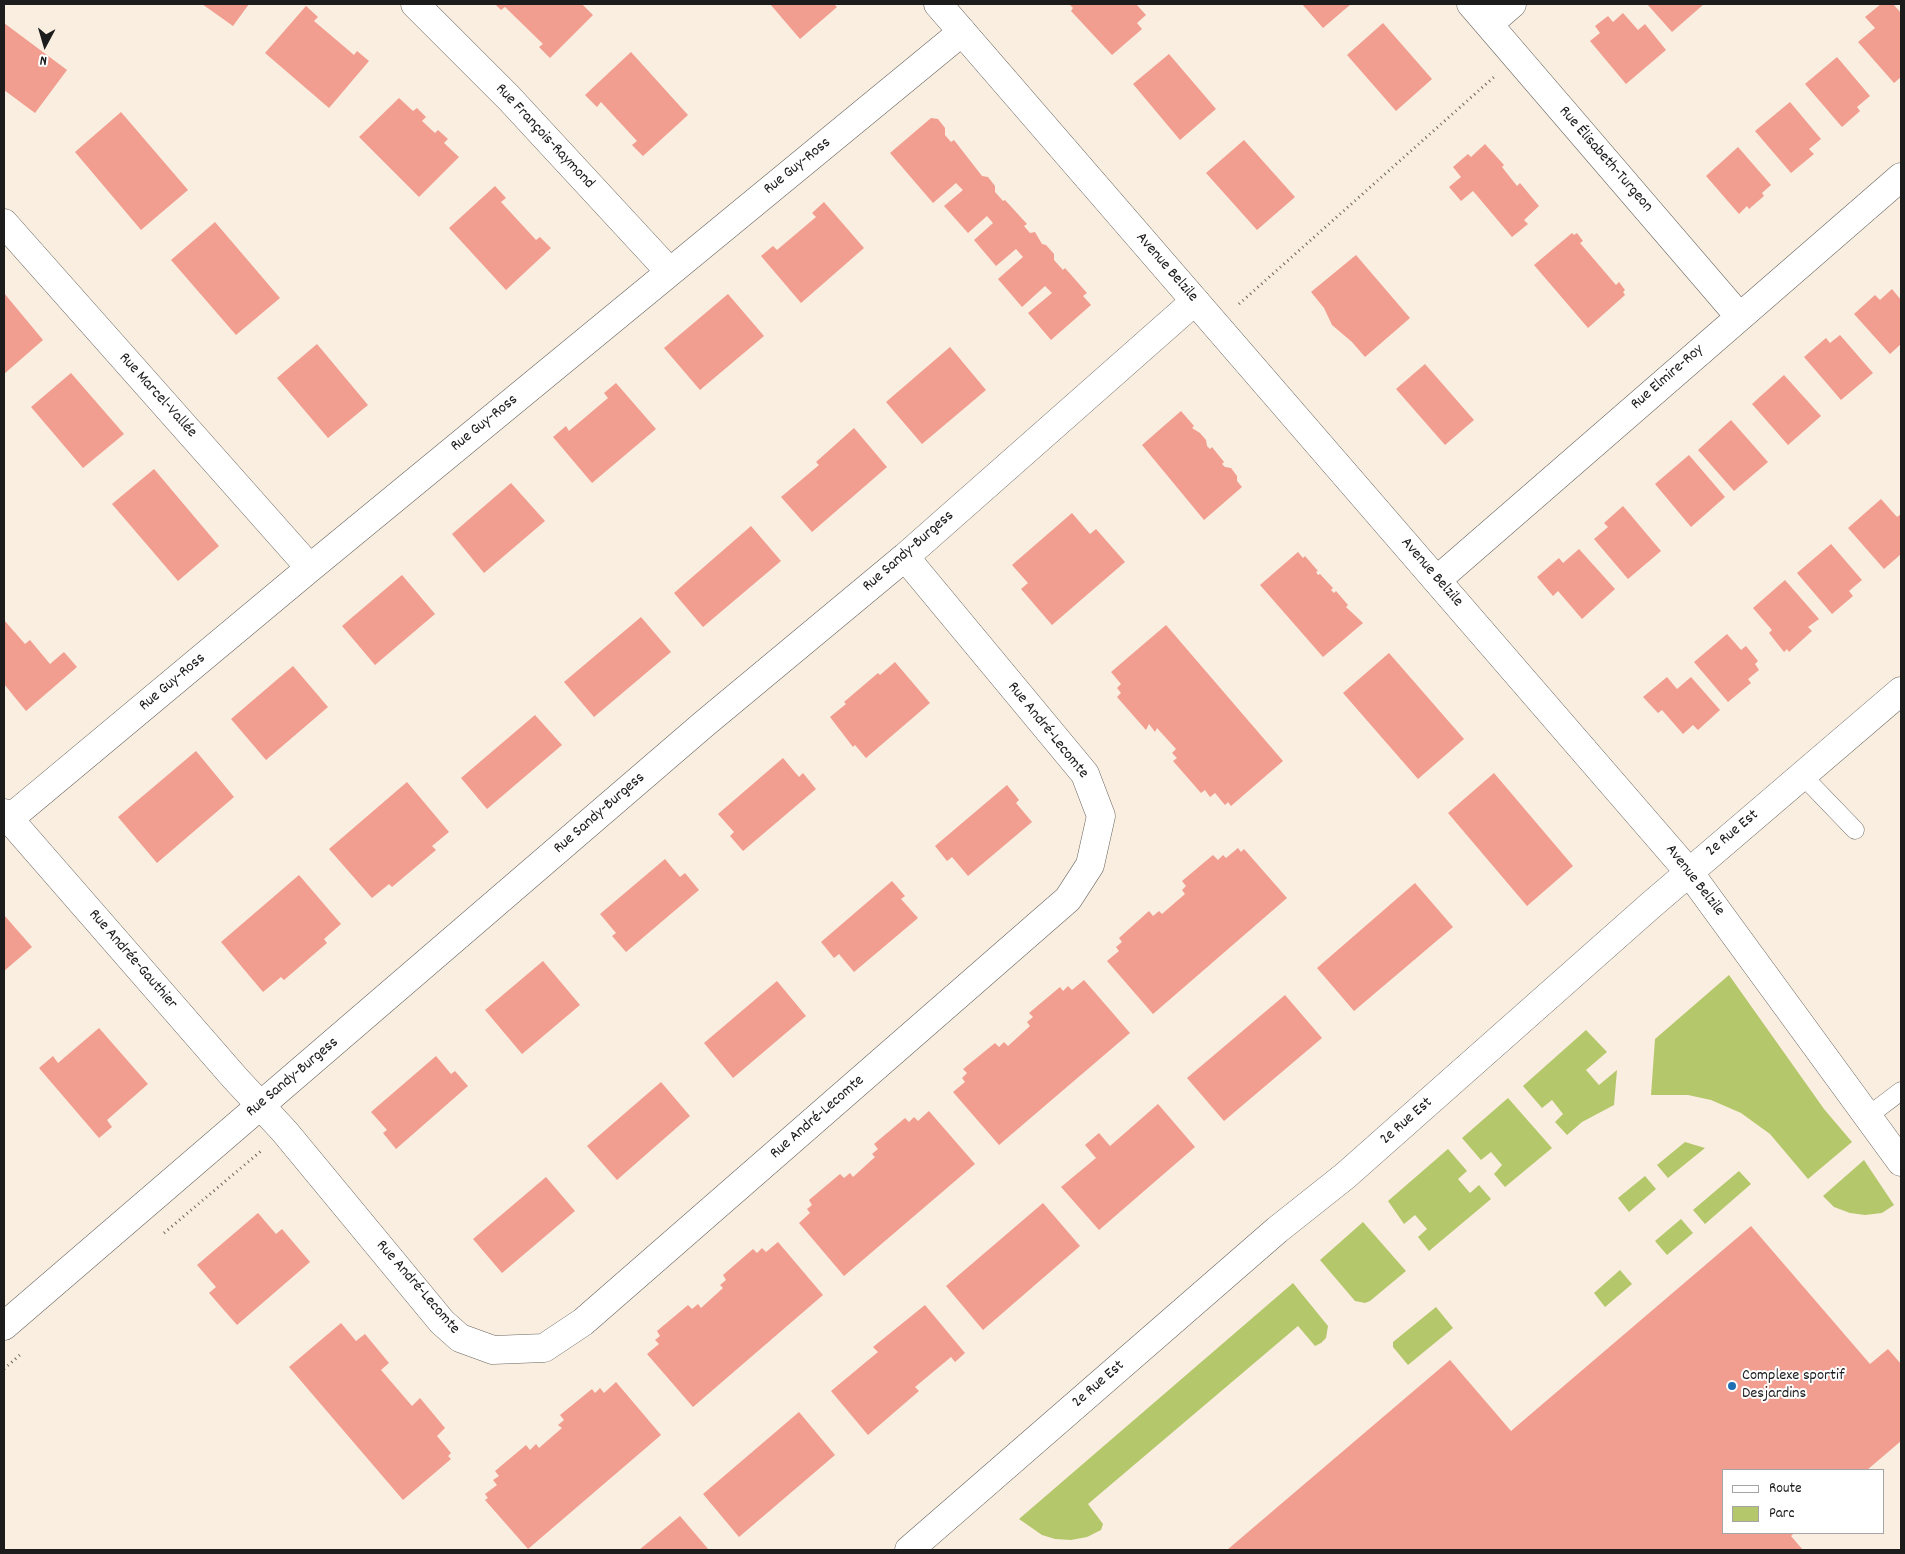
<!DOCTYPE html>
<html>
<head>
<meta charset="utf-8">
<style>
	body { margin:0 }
	#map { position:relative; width:1905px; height:1554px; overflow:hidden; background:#faeee0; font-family:Dekko,sans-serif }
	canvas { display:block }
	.frame { position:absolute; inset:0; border:5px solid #1c1c1c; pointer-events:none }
	.legend { position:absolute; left:1722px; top:1469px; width:162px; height:65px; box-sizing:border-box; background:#fff; border:1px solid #a4a4a4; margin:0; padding:6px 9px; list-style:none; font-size:15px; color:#1c1c1c }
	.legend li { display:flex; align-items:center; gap:10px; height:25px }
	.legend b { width:25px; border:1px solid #a4a4a4 }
	.north { position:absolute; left:20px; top:20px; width:50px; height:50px; -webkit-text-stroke:4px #fff; paint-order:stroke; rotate:186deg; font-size:14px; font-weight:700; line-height:20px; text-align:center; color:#1c1c1c }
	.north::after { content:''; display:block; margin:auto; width:18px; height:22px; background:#1c1c1c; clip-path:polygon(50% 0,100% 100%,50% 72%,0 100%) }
</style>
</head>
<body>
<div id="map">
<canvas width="1905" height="1554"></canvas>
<div class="frame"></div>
<ul class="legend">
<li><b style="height:6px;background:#fff"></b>Route</li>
<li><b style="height:14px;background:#b5c76b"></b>Parc</li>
</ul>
<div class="north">N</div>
</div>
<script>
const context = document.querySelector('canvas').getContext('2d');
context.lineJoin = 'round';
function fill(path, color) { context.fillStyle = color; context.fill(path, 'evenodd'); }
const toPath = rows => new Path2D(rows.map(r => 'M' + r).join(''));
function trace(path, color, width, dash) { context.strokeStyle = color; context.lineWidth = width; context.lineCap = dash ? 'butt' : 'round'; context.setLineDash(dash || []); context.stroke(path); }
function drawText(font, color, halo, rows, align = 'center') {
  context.font = font + ' Dekko,sans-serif'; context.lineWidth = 4; context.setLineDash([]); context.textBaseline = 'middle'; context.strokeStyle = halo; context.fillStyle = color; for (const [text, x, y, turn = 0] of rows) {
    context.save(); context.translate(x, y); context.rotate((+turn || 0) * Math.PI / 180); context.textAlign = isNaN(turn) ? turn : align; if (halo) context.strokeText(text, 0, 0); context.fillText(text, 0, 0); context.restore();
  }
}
const green = toPath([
	[1729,975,1824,1109,1852,1142,1808,1179,1770,1134,1741,1113,1711,1100,1688,1095,1651,1095,1655,1039],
	[1586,1030,1607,1052,1586,1070,1599,1085,1617,1070,1614,1105,1582,1122,1567,1135,1555,1122,1563,1114,1552,1100,1542,1108,1523,1086],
	[1508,1098,1552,1148,1505,1187,1494,1174,1502,1165,1491,1152,1481,1160,1462,1138],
	[1685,1142,1705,1148,1668,1178,1657,1165],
	[1448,1149,1467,1171,1458,1179,1470,1193,1479,1185,1491,1199,1429,1251,1418,1237,1427,1229,1415,1215,1404,1224,1388,1201],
	[1864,1160,1894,1205,1882,1213,1865,1215,1850,1213,1834,1207,1823,1196],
	[1739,1171,1751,1184,1705,1224,1693,1210],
	[1645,1176,1656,1189,1629,1212,1618,1198],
	[1681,1219,1693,1233,1667,1255,1655,1241],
	[1363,1222,1406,1271,1370,1301,1365,1303,1355,1301,1320,1260],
	[1620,1270,1632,1284,1605,1307,1594,1293],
	[1293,1283,1328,1326,1326,1338,1321,1343,1315,1346,1298,1326,1088,1504,1103,1524,1101,1530,1087,1537,1071,1540,1055,1539,1042,1535,1019,1519],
	[1436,1307,1453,1328,1408,1365,1393,1347,1393,1342]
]);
const building = toPath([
	[202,4,249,4,233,26],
	[495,4,582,4,593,15,550,58,539,47,543,44,505,7,501,10],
	[770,4,834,4,837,7,800,39],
	[1069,4,1136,4,1146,15,1137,23,1142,29,1112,55,1071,11,1073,8],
	[1302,4,1351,4,1323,28],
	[1647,4,1704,4,1672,32],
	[1881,4,1893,4,1901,13,1901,77,1894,83,1858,42,1875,28,1865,17],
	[306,6,318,17,314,21,354,55,357,51,369,61,329,108,265,53],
	[1623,13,1638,30,1645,24,1666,50,1626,84,1590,41,1600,33,1595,26,1608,16,1613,22],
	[4,23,67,70,35,113,4,90],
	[1383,23,1432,79,1396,111,1347,55],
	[631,52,688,115,643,156,632,145,637,141,601,102,597,107,585,95],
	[1169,54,1216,109,1180,140,1133,84],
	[1837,57,1870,96,1857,107,1860,111,1842,127,1805,84],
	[399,98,413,111,417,108,426,117,422,121,435,133,438,130,448,139,444,143,459,157,419,197,359,137],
	[1790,102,1821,139,1809,149,1814,154,1791,173,1755,131],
	[121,112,188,190,141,230,75,152],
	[931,118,938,119,945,128,945,135,951,142,954,140,982,176,988,177,995,186,995,192,1003,201,1005,200,1027,224,1024,226,1030,233,1035,232,1042,244,1046,245,1054,254,1054,260,1063,270,1065,268,1087,293,1083,296,1091,305,1051,340,1028,313,1052,293,1045,286,1022,307,998,279,1023,257,1016,249,996,266,974,240,993,223,987,216,968,233,944,206,963,190,956,183,933,203,890,153],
	[1244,140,1295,197,1257,230,1206,173],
	[1485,144,1504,165,1502,167,1517,186,1520,183,1539,206,1524,220,1528,224,1512,237,1473,191,1461,201,1449,187,1461,177,1453,167,1468,154,1471,157],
	[1738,147,1771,185,1762,193,1764,196,1749,209,1747,206,1739,214,1706,176],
	[495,186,506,198,501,202,536,240,540,237,551,248,506,290,449,228],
	[824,202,864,248,801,303,761,256,773,246,777,250,816,217,812,213],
	[215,222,280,298,236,335,171,260],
	[1572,233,1574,235,1577,233,1583,241,1580,243,1616,285,1619,282,1625,290,1623,292,1625,295,1588,328,1534,265],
	[1356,255,1410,318,1365,357,1352,342,1332,325,1324,308,1311,292],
	[1892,289,1901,300,1901,344,1890,354,1854,314,1875,295,1880,300],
	[4,293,43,340,4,374],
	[728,294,764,336,700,390,664,348],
	[1840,335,1873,373,1841,400,1804,357,1826,338,1830,343],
	[317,344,368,405,328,438,277,378],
	[950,347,986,390,922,444,886,402],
	[1425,364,1474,420,1445,445,1396,389],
	[71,373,124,434,83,468,31,407],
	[1784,375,1821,416,1788,445,1752,404],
	[616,383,656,429,592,483,553,437,566,426,569,431,608,398,604,393],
	[1181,411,1194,426,1192,428,1200,433,1206,440,1207,446,1210,449,1212,447,1224,462,1222,464,1225,467,1231,468,1237,476,1237,481,1242,487,1204,520,1142,445],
	[1731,420,1768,462,1734,491,1698,450],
	[854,428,887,467,812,532,781,497,819,465,816,462],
	[1689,455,1725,497,1691,527,1655,484],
	[154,469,219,546,178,581,112,504],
	[511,483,545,521,484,573,452,534],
	[1881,499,1897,517,1901,514,1901,554,1884,569,1848,528],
	[1623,506,1661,551,1628,579,1594,539,1608,527,1604,523],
	[1072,513,1090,534,1096,529,1125,562,1052,625,1021,589,1028,583,1012,565],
	[751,526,781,561,703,627,674,593],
	[1831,544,1862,580,1849,591,1853,596,1832,614,1797,573],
	[1579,549,1615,589,1582,619,1558,591,1553,596,1537,577,1559,558,1563,563],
	[1298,552,1303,558,1305,556,1318,571,1316,572,1318,575,1320,574,1333,588,1331,590,1334,593,1336,591,1348,605,1346,607,1363,623,1323,657,1260,585],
	[402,575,435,614,375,665,342,626],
	[1785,580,1819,619,1808,627,1812,631,1789,652,1787,649,1784,652,1769,633,1772,630,1753,608],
	[641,617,671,652,594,717,564,682],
	[4,620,25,644,30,640,50,664,64,652,77,667,26,711,4,684],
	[1166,625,1283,761,1231,806,1228,802,1225,805,1215,793,1210,797,1205,790,1201,793,1173,761,1177,758,1172,753,1176,749,1157,728,1155,732,1149,724,1146,730,1117,697,1121,693,1117,688,1121,684,1111,672],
	[1727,634,1741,650,1746,646,1758,661,1755,664,1759,670,1748,679,1751,683,1728,702,1694,662],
	[1389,653,1464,739,1418,779,1343,693],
	[895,662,930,703,866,758,855,745,853,747,830,717,846,704,844,702,878,673,880,675],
	[293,666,328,707,266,760,231,719],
	[1667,677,1677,689,1691,677,1720,710,1698,730,1693,725,1683,734,1662,710,1658,713,1643,697],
	[535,715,562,745,487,809,461,778],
	[196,751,234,797,157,863,118,817],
	[783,758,799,777,803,773,816,789,743,851,730,836,734,832,718,814],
	[1494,773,1573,866,1527,906,1448,813],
	[407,782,449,832,432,846,436,850,392,887,389,884,372,898,329,849],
	[1007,785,1019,800,1016,803,1032,822,968,876,952,857,947,861,935,846],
	[1238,848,1241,852,1244,849,1287,898,1153,1014,1107,961,1119,951,1116,947,1122,942,1119,938,1149,911,1153,916,1159,911,1162,914,1185,894,1182,890,1186,886,1182,881,1213,855,1218,860,1223,855,1226,858],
	[665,859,680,877,685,873,699,890,626,952,612,936,616,933,600,914],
	[299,875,341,924,324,939,327,943,284,980,281,977,263,992,221,942],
	[892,881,905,896,901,899,918,918,854,972,839,954,834,958,821,942],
	[1415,883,1453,927,1354,1011,1317,968],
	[4,915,32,947,4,971],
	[543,961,580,1005,522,1054,485,1010],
	[1084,980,1130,1033,999,1145,953,1092,965,1082,962,1078,967,1073,963,1069,995,1043,999,1047,1004,1042,1008,1046,1030,1026,1027,1022,1033,1017,1029,1013,1060,987,1063,991,1068,986,1072,990],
	[777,981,806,1016,733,1078,704,1043],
	[1285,995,1322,1038,1224,1121,1187,1078],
	[99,1028,148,1084,107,1120,112,1127,99,1138,39,1068,53,1056,58,1063],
	[436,1056,451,1074,455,1071,468,1086,396,1149,383,1133,387,1130,371,1112],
	[661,1082,690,1116,617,1180,587,1146],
	[1158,1104,1195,1147,1099,1230,1061,1187,1096,1158,1085,1145,1099,1133,1110,1146],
	[929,1111,975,1164,844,1276,799,1223,810,1213,807,1209,812,1205,809,1200,840,1174,844,1178,850,1173,853,1177,875,1157,872,1154,878,1149,874,1144,905,1118,909,1122,914,1117,918,1121],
	[546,1177,575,1211,502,1273,473,1239],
	[1043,1203,1080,1246,983,1330,946,1286],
	[258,1213,276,1234,282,1229,310,1262,237,1325,209,1293,216,1287,197,1265],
	[1751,1226,1870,1364,1888,1349,1901,1364,1901,1441,1867,1470,1724,1470,1724,1533,1794,1533,1791,1536,1803,1550,1227,1550,1450,1360,1511,1431],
	[778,1242,823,1295,693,1407,647,1354,659,1344,655,1340,660,1336,657,1331,688,1305,692,1309,698,1304,701,1308,723,1288,720,1285,726,1280,723,1275,753,1249,757,1253,762,1248,766,1252],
	[925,1305,965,1353,955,1362,951,1357,915,1387,919,1391,868,1435,831,1391,878,1352,873,1347],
	[341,1323,356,1341,365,1334,389,1363,381,1370,412,1406,420,1398,445,1428,437,1436,451,1453,448,1456,451,1459,403,1500,289,1367],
	[616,1382,661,1435,528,1549,485,1500,488,1498,485,1494,497,1485,493,1480,499,1476,495,1471,526,1445,530,1450,536,1444,539,1448,562,1428,558,1425,564,1420,560,1415,592,1389,595,1393,600,1388,604,1393],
	[799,1412,835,1455,739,1537,703,1494],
	[680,1516,709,1550,639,1550]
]);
const path = toPath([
	[1239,304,1494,77],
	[164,1233,261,1151],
	[4,1369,22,1353]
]);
const lane = toPath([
	[1802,775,1855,830],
	[1868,1116,1901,1091]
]);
const street = toPath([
	[415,4,509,98,670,272],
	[1471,4,1739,316],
	[1489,24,1512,4],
	[4,223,310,568],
	[1437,580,1901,177],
	[4,813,235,1078,285,1132,442,1322,460,1338,493,1350,544,1348,583,1322,1068,899,1090,865,1101,816,1085,774,905,557],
	[9,819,310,568,962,32],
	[4,1326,704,724,905,557,1195,301]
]);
const secondary = toPath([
	[938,4,1689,872,1901,1162],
	[909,1550,1277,1230,1345,1176,1651,905,1901,691]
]);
const markers = [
	[1732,1386,5,"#1f6fb2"]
];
const streetNames = [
	["Rue François-Raymond",544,137,47],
	["Rue Élisabeth-Turgeon",1605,160,49],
	["Rue Guy-Ross",798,167,-39],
	["Avenue Belzile",1166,268,49],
	["Rue Elmire-Roy",1668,378,-41],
	["Rue Marcel-Vallée",157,396,48],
	["Rue Guy-Ross",485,424,-39],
	["Rue Sandy-Burgess",909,552,-41],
	["Avenue Belzile",1431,573,49],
	["Rue Guy-Ross",173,683,-40],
	["Rue André-Lecomte",1047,731,51],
	["Rue Sandy-Burgess",600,814,-41],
	["2e Rue Est",1733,834,-40],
	["Avenue Belzile",1694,881,52],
	["Rue Andrée-Gauthier",132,960,49],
	["Rue Sandy-Burgess",293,1078,-40],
	["Rue André-Lecomte",818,1118,-41],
	["2e Rue Est",1407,1122,-41],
	["Rue André-Lecomte",417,1288,49],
	["2e Rue Est",1099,1385,-41]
];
const poiNames = [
	["Complexe sportif",1742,1377],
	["Desjardins",1742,1395]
];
fill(green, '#b5c76b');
fill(building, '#f19d8f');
trace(lane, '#6a6661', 19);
trace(street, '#6a6661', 29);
trace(secondary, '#6a6661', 29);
trace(path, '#6a6661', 3, [1, 4]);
trace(lane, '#fff', 18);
trace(street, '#fff', 28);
trace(secondary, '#fff', 28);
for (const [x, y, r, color] of markers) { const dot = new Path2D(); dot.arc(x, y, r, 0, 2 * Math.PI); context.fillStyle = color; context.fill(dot); trace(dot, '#fff', 2); }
drawText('16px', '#1c1c1c', '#fff', streetNames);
drawText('16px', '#1c1c1c', '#fff', poiNames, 'left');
</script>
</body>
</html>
